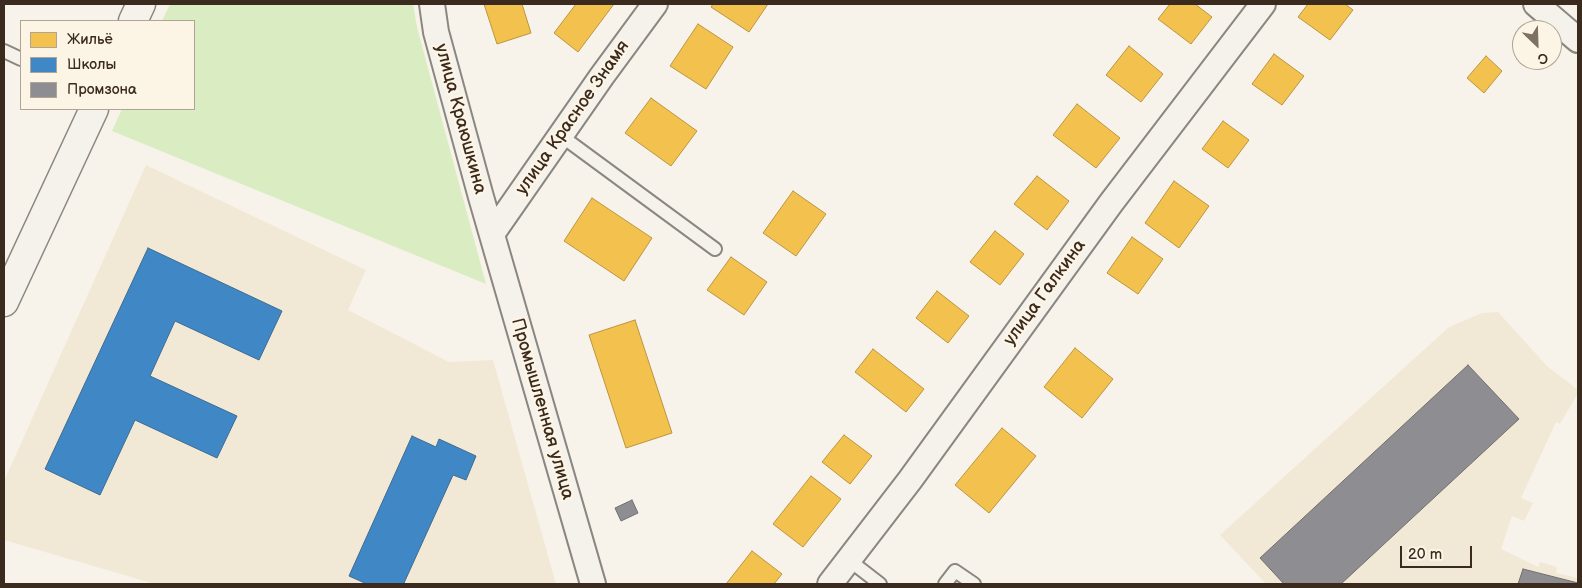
<!DOCTYPE html>
<html>
<head>
<meta charset="utf-8">
<style>
	body { margin:0 }
	#map { position:relative; width:1582px; height:588px; overflow:hidden; background:#f7f3ea; font-family:"Balsamiq Sans",sans-serif }
	canvas { display:block }
	.frame { position:absolute; inset:0; border:5px solid #3b2a1e; pointer-events:none }
	.legend { position:absolute; left:20px; top:20px; width:175px; height:90px; box-sizing:border-box; background:#fcf5e5; border:1px solid #afa495; margin:0; padding:6px 9px; list-style:none; font-size:15px; color:#3b2a1e }
	.legend li { display:flex; align-items:center; gap:10px; height:25px }
	.legend b { width:25px; border:1px solid #afa495 }
	.north { position:absolute; left:1512px; top:20px; width:50px; height:50px; box-sizing:border-box; background:#fcf5e5; border:1px solid #afa495; border-radius:50%; rotate:156deg; font-size:14px; font-weight:700; line-height:20px; text-align:center; color:#3b2a1e }
	.north::after { content:''; display:block; margin:auto; width:18px; height:22px; background:#7d7065; clip-path:polygon(50% 0,100% 100%,50% 72%,0 100%) }
	.scale { position:absolute; left:1400px; top:546px; width:72px; height:22px; box-sizing:border-box; border:2px solid #3b2a1e; border-top:0; padding-left:6px; font-size:15px; line-height:18px; white-space:nowrap; color:#3b2a1e; -webkit-text-stroke:4px #fcf5e5; paint-order:stroke }
</style>
</head>
<body>
<div id="map">
<canvas width="1582" height="588"></canvas>
<div class="frame"></div>
<ul class="legend">
<li><b style="height:14px;background:#f2c14e"></b>Жильё</li>
<li><b style="height:14px;background:#3f88c5"></b>Школы</li>
<li><b style="height:14px;background:#8d8d92"></b>Промзона</li>
</ul>
<div class="north">С</div>
<div class="scale">20 m</div>
</div>
<script>
const context = document.querySelector('canvas').getContext('2d');
context.lineJoin = 'round';
function fill(path, color) { context.fillStyle = color; context.fill(path, 'evenodd'); }
const toPath = rows => new Path2D(rows.map(r => 'M' + r).join(''));
function trace(path, color, width, dash) { context.strokeStyle = color; context.lineWidth = width; context.lineCap = dash ? 'butt' : 'round'; context.setLineDash(dash || []); context.stroke(path); }
function drawText(font, color, halo, rows, align = 'center') {
  context.font = font + ' "Balsamiq Sans",sans-serif'; context.lineWidth = 5; context.setLineDash([]); context.textBaseline = 'middle'; context.strokeStyle = halo; context.fillStyle = color; for (const [text, x, y, turn = 0] of rows) {
    context.save(); context.translate(x, y); context.rotate((+turn || 0) * Math.PI / 180); context.textAlign = isNaN(turn) ? turn : align; if (halo) context.strokeText(text, 0, 0); context.fillText(text, 0, 0); context.restore();
  }
}
const built = toPath([
	[146,165,366,270,348,310,449,362,493,360,556,584,155,584,4,540,4,481],
	[1498,312,1547,366,1578,390,1578,393,1560,424,1556,422,1521,498,1533,503,1524,521,1512,516,1501,549,1538,567,1540,562,1557,567,1556,573,1578,578,1578,584,1266,584,1220,535,1449,327,1482,313]
]);
const green = toPath([
	[170,4,413,4,417,27,486,284,112,131,122,109,194,109,194,21,162,21]
]);
const homes = toPath([
	[484,4,522,4,531,33,497,44,484,4],
	[576,4,614,4,578,52,554,33,576,4],
	[713,4,768,4,749,32,711,7,713,4],
	[1170,4,1195,4,1212,17,1191,44,1158,19,1170,4],
	[1308,4,1345,4,1353,10,1330,40,1298,17,1308,4],
	[698,24,733,47,706,89,670,66,698,24],
	[1129,46,1163,74,1141,102,1106,75,1129,46],
	[1274,54,1304,76,1282,105,1252,84,1274,54],
	[1486,56,1502,71,1484,93,1467,78,1486,56],
	[651,98,697,131,671,166,625,133,651,98],
	[1077,104,1120,138,1096,168,1053,135,1077,104],
	[1223,121,1249,140,1228,168,1202,149,1223,121],
	[1037,176,1069,201,1047,230,1014,204,1037,176],
	[1174,181,1209,206,1179,248,1145,223,1174,181],
	[793,191,826,214,796,256,763,233,793,191],
	[592,198,652,238,624,281,564,241,592,198],
	[995,231,1024,254,1000,285,970,262,995,231],
	[1132,237,1163,259,1138,294,1107,273,1132,237],
	[731,257,767,282,744,315,707,290,731,257],
	[937,291,969,316,948,343,916,318,937,291],
	[635,320,672,433,626,448,589,335,635,320],
	[1075,348,1113,379,1082,418,1044,387,1075,348],
	[873,349,924,389,906,412,855,372,873,349],
	[1002,428,1036,456,989,513,955,485,1002,428],
	[844,435,872,456,850,484,822,462,844,435],
	[811,476,841,499,803,547,773,524,811,476],
	[752,551,782,574,774,584,726,584,752,551]
]);
const schools = toPath([
	[148,248,282,311,259,360,175,321,150,376,237,416,217,458,135,420,100,495,45,469,148,248],
	[412,436,436,447,439,439,476,456,466,480,453,475,404,583,406,584,367,584,349,576,412,436]
]);
const industry = toPath([
	[1468,365,1519,419,1341,584,1284,584,1260,558,1468,365],
	[632,500,638,513,621,521,615,508,632,500],
	[1523,569,1578,583,1578,584,1518,584,1523,569]
]);
const lane = toPath([
	[4,51,21,59],
	[560,135,715,249],
	[849,560,880,584],
	[945,584,955,571,974,584]
]);
const street = toPath([
	[432,4,436,32,481,197,593,584],
	[1536,4,1578,40],
	[492,234,602,76,655,4],
	[830,584,910,480,1111,203,1263,4]
]);
const secondary = toPath([
	[133,21,141,4],
	[4,302,94,109]
]);
const streetNames = [
	["улица Красное Знамя",573,118,-55],
	["улица Краюшкина",460,119,75],
	["улица Галкина",1045,293,-54],
	["Промышленная улица",542,409,74]
];
fill(built, '#f2e8d6');
fill(green, '#d9ecc2');
fill(homes, '#f2c14e');
trace(homes, '#bb9440', 1);
fill(schools, '#3f88c5');
trace(schools, '#3e6c93', 1);
fill(industry, '#8d8d92');
trace(industry, '#746f6f', 1);
trace(lane, '#8b867f', 16);
trace(street, '#8b867f', 28);
trace(secondary, '#8b867f', 31);
trace(lane, '#f5f2ec', 12);
trace(street, '#f5f2ec', 24);
trace(secondary, '#f5f2ec', 28);
drawText('18px', '#3b2a1e', '#fcf5e5', streetNames);
</script>
</body>
</html>
